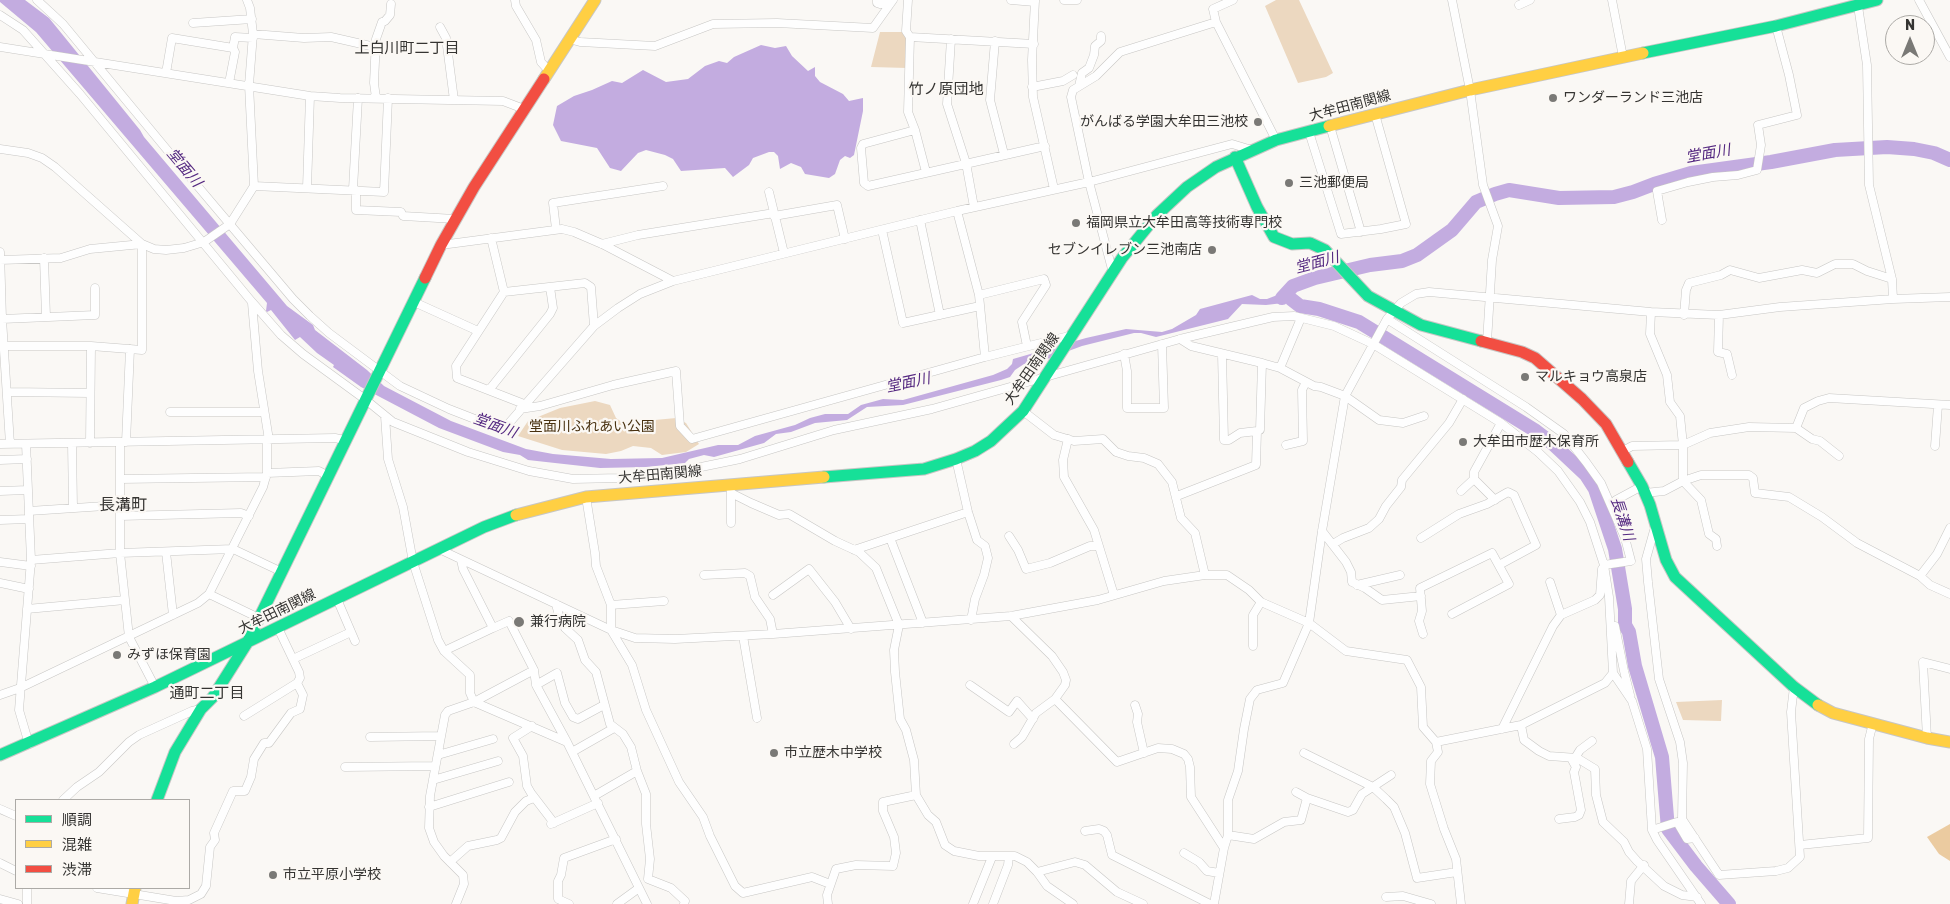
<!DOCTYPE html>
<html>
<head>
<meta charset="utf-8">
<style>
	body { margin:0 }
	#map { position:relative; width:1950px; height:904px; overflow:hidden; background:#faf8f5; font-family:Rubik,"Noto Sans JP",sans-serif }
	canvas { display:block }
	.legend { position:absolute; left:15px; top:799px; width:175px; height:90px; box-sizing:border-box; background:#fbf8f4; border:1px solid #acaaa6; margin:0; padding:6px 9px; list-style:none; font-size:15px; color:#353432 }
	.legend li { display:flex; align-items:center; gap:10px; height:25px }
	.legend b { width:25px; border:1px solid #acaaa6 }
	.north { position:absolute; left:1885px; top:15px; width:50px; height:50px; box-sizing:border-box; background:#fbf8f4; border:1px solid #acaaa6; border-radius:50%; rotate:0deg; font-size:14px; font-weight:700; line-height:20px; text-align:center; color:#353432 }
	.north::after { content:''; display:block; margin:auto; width:18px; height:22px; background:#7a7976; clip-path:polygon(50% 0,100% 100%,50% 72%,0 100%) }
</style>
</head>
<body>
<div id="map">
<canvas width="1950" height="904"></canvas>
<ul class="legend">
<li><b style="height:6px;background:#16e098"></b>順調</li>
<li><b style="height:6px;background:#ffcf43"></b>混雑</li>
<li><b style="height:6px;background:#f24e42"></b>渋滞</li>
</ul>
<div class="north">N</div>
</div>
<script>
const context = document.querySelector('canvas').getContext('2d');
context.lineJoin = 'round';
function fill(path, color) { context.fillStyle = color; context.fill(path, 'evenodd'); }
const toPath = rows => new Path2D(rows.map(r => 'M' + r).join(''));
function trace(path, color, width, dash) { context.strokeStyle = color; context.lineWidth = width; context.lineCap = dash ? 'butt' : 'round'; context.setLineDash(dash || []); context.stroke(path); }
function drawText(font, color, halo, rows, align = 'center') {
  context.font = font + ' Rubik,"Noto Sans JP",sans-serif'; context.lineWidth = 4.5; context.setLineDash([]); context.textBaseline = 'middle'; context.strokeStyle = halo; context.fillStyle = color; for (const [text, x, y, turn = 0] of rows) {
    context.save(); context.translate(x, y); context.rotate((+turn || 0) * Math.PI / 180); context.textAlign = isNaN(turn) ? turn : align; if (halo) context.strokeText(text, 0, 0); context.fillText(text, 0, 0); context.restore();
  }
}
const green = toPath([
	[1276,0,1299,0,1333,73,1326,77,1298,83,1265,6],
	[880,32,903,32,908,38,907,68,871,67],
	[595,401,610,405,616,418,623,423,676,418,686,423,699,444,686,452,662,455,651,448,633,446,621,451,606,454,562,450,518,436,528,421,560,408],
	[1722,700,1721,721,1683,720,1676,702]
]);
const forest = toPath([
	[1950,824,1950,861,1939,854,1927,837]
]);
const water = toPath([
	[0,0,25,0,49,18,140,130,144,137,287,306,313,325,315,330,367,370,384,386,451,421,526,449,553,454,611,459,662,458,718,445,738,445,755,436,795,425,810,418,825,414,848,414,861,405,883,399,903,400,993,375,1007,369,1012,364,1013,359,1086,338,1126,329,1162,332,1172,329,1196,315,1200,309,1252,295,1260,299,1267,299,1285,292,1291,294,1306,305,1305,312,1294,309,1292,302,1266,305,1242,304,1228,319,1156,337,1141,333,1134,333,1082,346,1047,359,1024,364,1015,370,1010,377,1001,380,903,405,867,407,847,420,815,423,791,432,776,434,764,443,714,457,704,455,689,459,685,463,646,467,600,468,528,460,520,455,503,452,439,428,361,387,333,367,334,365,317,353,300,337,295,340,271,310,267,312,266,311,267,303,36,32,0,2],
	[761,45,775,48,786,46,792,56,808,71,815,67,815,76,820,82,843,94,849,101,863,98,863,111,854,155,850,158,845,156,840,160,835,174,829,178,805,174,801,167,791,163,780,169,778,156,774,152,769,152,753,158,749,165,733,177,725,168,681,171,673,159,665,155,646,150,638,153,621,171,610,168,597,148,561,141,553,125,557,106,574,96,592,90,612,81,622,83,643,70,666,82,688,79,705,66,719,61,727,63,734,57]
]);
const river = toPath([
	[1282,298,1293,286,1315,278,1370,265,1402,261,1417,255,1452,230,1476,202,1495,194,1509,190,1559,198,1614,197,1633,192,1654,184,1691,173,1771,162,1835,150,1887,147,1914,149,1934,153,1950,160],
	[1291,299,1300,306,1319,309,1359,322,1536,431,1553,444,1586,475,1595,489,1615,549,1625,609,1625,625,1629,632,1635,666,1662,757,1668,829,1696,866,1729,904]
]);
const street = toPath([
	[37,0,63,24,168,151,293,299,310,316,329,333,400,386,449,409,503,430,594,326,618,308,640,294,673,281,957,211,1089,182,1232,144,1252,150],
	[515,0,516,6,536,40,541,62,549,71],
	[877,0,877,3,880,4,890,4],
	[908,0,906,31,910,37,908,112,915,130,863,144,861,148,864,183,868,186,1045,146],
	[1011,0,1035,2],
	[1035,0,1032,60,1033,97,1054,189],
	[1064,0,1077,0],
	[1233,0,1213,9,1216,22,1276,140],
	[1452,0,1470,90,1483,185,1498,226,1492,260,1487,342],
	[1612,0,1623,57],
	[1919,0,1950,57],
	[1519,5,1530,0],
	[1858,6,1867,65,1869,185,1892,279,1893,299],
	[0,15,23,30,80,94,252,302,281,335,303,354,366,400,393,422,468,452,529,471,573,479,620,478,667,474,740,459,834,430,932,409,1180,339,1273,317,1294,316,1334,326,1373,344,1501,423,1538,452,1558,471,1580,502,1590,522,1604,565,1609,597,1613,673,1632,701,1647,749,1652,830,1657,840,1701,904],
	[193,23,252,19],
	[440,27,446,38,454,100],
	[253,34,304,38,331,37,375,47],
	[910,37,1034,44],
	[569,39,580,42,655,46,713,24,777,23,873,28,893,0],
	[951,39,947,104,966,163,974,207],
	[995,41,990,100,1004,154],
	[0,47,310,96,340,98,503,101,524,109],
	[166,73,172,38,233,48,235,37,253,38],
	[229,83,235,52,233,48],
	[1079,86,1082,73,1089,68,1094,55,1095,46,1101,41,1101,36],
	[1032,87,1063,81,1073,75],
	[376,98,374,83,376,39,382,22,385,21,390,15,391,4],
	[1330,126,1361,232],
	[915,130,926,172],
	[1309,132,1341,234,1381,229,1406,224,1375,114],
	[0,149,28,153,42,158,55,167,142,244,154,249,166,250,184,248,204,242,230,224,254,186,249,85,253,34,250,8,247,0],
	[254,186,384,192,388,98],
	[307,188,310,96],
	[353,189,358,98],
	[356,190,356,210,401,212,403,216,455,219],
	[769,192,784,253],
	[957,211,979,295,985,357],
	[774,216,837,205,845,239],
	[920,220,940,315],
	[1662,220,1657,191,1688,182,1713,177,1738,175,1757,170,1761,145,1758,125,1797,115,1789,75,1776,26],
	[556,229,553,203,663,186],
	[882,230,903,323,980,306],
	[491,238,504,292,456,366,457,378,524,404],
	[602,244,638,235,774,213],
	[441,245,562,229,574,232,602,244,673,281],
	[0,252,2,319,10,444],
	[44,258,46,317],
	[0,260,61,258,90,249,142,244],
	[1113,273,1089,182,1071,97,1073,90,1096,76,1120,52,1216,22],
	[504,292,585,283,591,287,594,326],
	[979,295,1044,279,1046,285,1022,322,1027,346],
	[414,302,478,331],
	[252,303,258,371,269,440],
	[1651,312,1650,334,1667,375,1670,402,1680,416,1683,445,1683,481,1701,500,1709,534,1716,539,1717,546],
	[1684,315,1686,290,1689,283,1721,275,1730,270,1759,278,1802,270,1817,273,1835,264,1853,264,1867,271,1892,279],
	[1719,315,1718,352,1727,354,1732,375],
	[2,319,95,315,95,288],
	[1387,319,1526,407,1564,434,1586,462,1601,483,1625,538,1631,561,1604,565],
	[1180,339,1191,346,1262,363],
	[4,346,91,346,142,350,142,244],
	[1124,354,1127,371,1127,408,1164,408,1162,344],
	[1222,354,1224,440,1229,440,1240,433,1257,431],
	[1280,368,1301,318],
	[489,390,550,314,553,308,550,287],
	[8,392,90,393],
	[520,409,540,406,613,385,676,371,680,426,692,439,985,357,1073,335],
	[1023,411,1054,435,1074,441,1103,439,1116,452,1128,456,1144,458,1158,464,1172,482,1181,518,1195,533,1205,575],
	[170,412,264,412],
	[385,416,388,459,403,507,413,562,438,640,444,651,470,675,470,693,474,702,567,742,647,904],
	[1796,428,1804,408,1818,401,1829,398,1950,405],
	[1068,439,1063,460,1064,477,1094,530,1114,595],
	[120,442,120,553,129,637,155,687],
	[126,442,130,349],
	[72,443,73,508],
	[90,443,91,346],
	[0,444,335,438,344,440],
	[26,444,31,560,19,710,29,744],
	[1286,445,1303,441,1302,390,1306,382],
	[1935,446,1938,405],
	[1623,451,1632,446,1683,445,1710,433,1749,427,1796,428,1812,439,1820,441,1839,456],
	[956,459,968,512,977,540,985,546,988,558,984,575,975,599,971,620],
	[0,460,27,459],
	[267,473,319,471,328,476],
	[120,479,266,477],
	[730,484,731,493,751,503,779,515,789,514,835,541,859,552,876,568,899,625,894,650,895,672,900,719,906,730,914,760,916,795,928,815,936,822,945,845,954,851,979,856,1015,856,1027,862,1037,872,1047,886,1073,904],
	[0,491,28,490],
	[1461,491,1474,479],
	[731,493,731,523],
	[1645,493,1664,491,1683,481,1701,475,1749,475,1753,478,1755,493,1789,497,1822,517,1857,543,1920,576,1930,585,1950,594],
	[1177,496,1256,465,1257,431,1260,430,1262,363,1280,368,1314,386,1321,387,1345,396,1379,420,1403,423,1424,416],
	[586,497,595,553,596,566,611,605,611,630,632,665,646,710,679,782,703,817,710,836,735,886,743,893,812,877,830,884],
	[1495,500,1474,479,1474,472,1501,423],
	[1616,500,1642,486],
	[29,511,120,505],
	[120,516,241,513,249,516],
	[0,520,29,519],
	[1655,527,1646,559,1648,582,1659,679,1680,742,1683,763,1682,819,1719,875,1776,871,1788,868,1800,857,1791,712,1794,687],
	[1322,531,1346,562,1351,572,1352,582,1365,588,1382,600,1421,596],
	[1009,536,1018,550,1026,569,1050,563,1090,546,1098,546],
	[890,538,923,623],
	[1421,538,1459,514,1487,504,1508,492,1514,495,1536,545,1499,565],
	[1333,544,1343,538,1369,528,1379,519,1386,506,1401,487,1402,480,1449,423,1463,399],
	[439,549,611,630,635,638,675,639,773,634,1011,616,1098,600,1164,581,1205,575,1227,575,1249,590,1261,602,1309,623,1346,651,1407,660,1421,687,1423,727,1436,742,1438,752,1431,761,1430,784,1444,829,1456,859,1461,904],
	[854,550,968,512],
	[166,552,173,615],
	[31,560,120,553,233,549,282,572],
	[461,560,463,569,493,628,509,621,534,670,536,685,567,742],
	[0,562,31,566],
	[704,575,745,573,750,576,755,597,770,619,773,634],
	[1920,576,1937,554,1950,528],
	[1550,582,1561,615],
	[0,583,29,589],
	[1357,585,1400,575],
	[209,594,259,618],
	[773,595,809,569,835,602,851,629],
	[337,599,355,641],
	[556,604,559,616,565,628,578,640,585,660,596,672,610,724,623,734,631,747,637,771,646,794,646,824,650,859,648,879],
	[611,605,664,601],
	[27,609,125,600],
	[1011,616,1052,656,1063,672,1066,680,1065,685,1055,699,1036,713,1022,737,1014,744],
	[1615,626,1624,671,1630,695],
	[1423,634,1419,621,1422,611,1420,588,1492,553,1509,584,1452,614],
	[743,636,757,718],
	[1253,646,1253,615,1261,602],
	[444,651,493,628],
	[293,659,351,632],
	[536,685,557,673,565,703,573,717,578,719,604,705],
	[970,685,1009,712,1017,701,1033,719],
	[0,695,20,688,198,603,209,594,263,487,267,473,267,440],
	[1055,699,1117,762,1158,748,1172,749,1184,754,1188,759,1190,767,1191,797,1224,848],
	[1135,705,1138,714,1137,722,1144,753],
	[244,716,297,683,300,678,299,672,278,628],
	[1521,725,1524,740,1539,751,1549,756,1577,758,1595,769,1596,795,1603,822,1624,842,1629,852,1637,861,1664,886,1682,895,1697,897],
	[532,726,513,738,523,756,527,786,531,793,554,823],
	[1502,729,1553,626,1561,615,1595,600,1600,595,1602,569],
	[370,737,441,736],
	[1927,738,1923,662,1950,669],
	[1436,742,1521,725,1605,683,1613,673],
	[572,752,614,728],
	[1304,753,1373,787,1386,799,1394,807,1405,833,1417,878,1457,872],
	[438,755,493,739],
	[1575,758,1580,750,1592,741],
	[345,767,435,766],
	[433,780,498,761],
	[1296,792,1307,798,1348,812,1353,810,1362,794,1391,775],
	[594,796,637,771],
	[63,800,77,787,99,772,129,742,139,735,192,711,201,709],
	[429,807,509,782],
	[0,809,16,816],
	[1559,819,1575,817,1579,815,1581,810,1574,772,1576,767,1571,758],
	[551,824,598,803],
	[1652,830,1677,822,1687,839,1695,838],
	[1085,831,1099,829,1104,831,1107,835,1112,855,1210,904],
	[1228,835,1254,839,1284,822,1301,820,1307,798],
	[1800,845,1868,838,1869,739,1873,723],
	[1184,853,1199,862,1207,871,1219,873],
	[450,862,468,846,497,840,501,838,515,812,526,801,534,798],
	[0,863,16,871],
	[1037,872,1075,862,1085,865,1117,892,1143,904],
	[648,879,671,888,685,901,684,904],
	[97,888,176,901,189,900,201,894,206,886,210,847,215,840,214,833,233,791,245,791,251,777,254,759,264,743,269,743,291,713,300,709,303,695,297,683],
	[1386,897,1403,896,1431,904],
	[0,899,18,904],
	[27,904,27,888],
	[456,904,464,884,463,875,444,856,434,842,429,828,430,796,445,715,448,711,474,702,534,670],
	[569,904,558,899,558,881,561,875,564,858,616,839],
	[617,904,639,888],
	[828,904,827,895,836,869,856,865,893,866,896,853,894,837,883,811,883,802,916,795],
	[973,904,992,857],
	[993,904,1008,865,1009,856],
	[1214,904,1224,848,1228,835,1228,800,1238,771,1244,729,1250,699,1257,690,1283,683,1309,623,1322,531,1345,396,1387,319,1401,303,1416,294,1429,292,1651,312,1719,315,1780,307,1893,299,1950,297],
	[1629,904,1631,881,1644,865]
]);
const fast = toPath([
	[1643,53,1776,26,1877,0],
	[1235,157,1257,207,1274,237,1292,244,1310,243,1325,250,1368,296,1421,325,1481,341],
	[1628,462,1642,486,1650,505,1666,560,1675,577,1794,687,1818,705],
	[824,477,924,469,956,459,975,451,991,441,1023,411,1122,258,1157,215,1187,187,1216,167,1276,140,1329,126],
	[0,755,155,687,484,527,516,515],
	[157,800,175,752,201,709,213,697,247,643,425,278]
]);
const slow = toPath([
	[544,79,595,0],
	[1329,126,1470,90,1643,53],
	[516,515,586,497,824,477],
	[1818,705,1833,713,1927,738,1950,742],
	[132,904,135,888]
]);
const jam = toPath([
	[425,278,441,245,474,187,544,79],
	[1481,341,1522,352,1535,358,1582,399,1606,424,1628,462]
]);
const markers = [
	[1553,98,5,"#7a7976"],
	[1258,122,5,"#7a7976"],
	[1289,183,5,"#7a7976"],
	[1076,223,5,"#7a7976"],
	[1212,250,5,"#7a7976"],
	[1525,377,5,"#7a7976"],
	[1463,442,5,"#7a7976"],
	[519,622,6,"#7a7976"],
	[117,655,5,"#7a7976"],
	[774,753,5,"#7a7976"],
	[273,875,5,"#7a7976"]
];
const poiNames = [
	["ワンダーランド三池店",1563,98],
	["がんばる学園大牟田三池校",1248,122,"right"],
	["三池郵便局",1299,183],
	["福岡県立大牟田高等技術専門校",1086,223],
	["セブンイレブン三池南店",1202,250,"right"],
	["マルキョウ高泉店",1535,377],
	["大牟田市歴木保育所",1473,442],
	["兼行病院",530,622],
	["みずほ保育園",127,655],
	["市立歴木中学校",784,753],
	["市立平原小学校",283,875]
];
const streetNames = [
	["大牟田南関線",1350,106,-15],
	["大牟田南関線",1032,369,-55],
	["大牟田南関線",660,475,-5],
	["大牟田南関線",277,612,-26]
];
const parkNames = [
	["堂面川ふれあい公園",592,427]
];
const neighbourhoodNames = [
	["上白川町二丁目",407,49],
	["竹ノ原団地",946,90],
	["通町二丁目",207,694]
];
const waterNames = [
	["堂面川",1708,154,-10],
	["堂面川",184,168,50],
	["堂面川",1317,263,-15],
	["堂面川",908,383,-12],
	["堂面川",495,426,20],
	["長溝川",1622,519,72]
];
const quarterNames = [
	["長溝町",123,505]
];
fill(green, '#ecd8c0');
fill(forest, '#ebcba0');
fill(water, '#c3ace0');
trace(river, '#c3ace0', 14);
trace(street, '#c7c6c4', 9);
trace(fast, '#c7c6c4', 13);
trace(slow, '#c7c6c4', 13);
trace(jam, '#c7c6c4', 13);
trace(street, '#fefefe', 8);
trace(fast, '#16e098', 11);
trace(slow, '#ffcf43', 11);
trace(jam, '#f24e42', 11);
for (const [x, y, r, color] of markers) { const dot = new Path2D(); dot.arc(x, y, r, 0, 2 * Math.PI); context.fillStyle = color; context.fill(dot); trace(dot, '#fbf8f4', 2); }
drawText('14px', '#353432', '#fbf8f4', poiNames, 'left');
drawText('14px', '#353432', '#fbf8f4', streetNames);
drawText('14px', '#483110', '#fbf8f4', parkNames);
drawText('15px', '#353432', '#fbf8f4', neighbourhoodNames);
drawText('italic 15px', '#542881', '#fbf8f4', waterNames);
drawText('16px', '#353432', '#fbf8f4', quarterNames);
</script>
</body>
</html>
